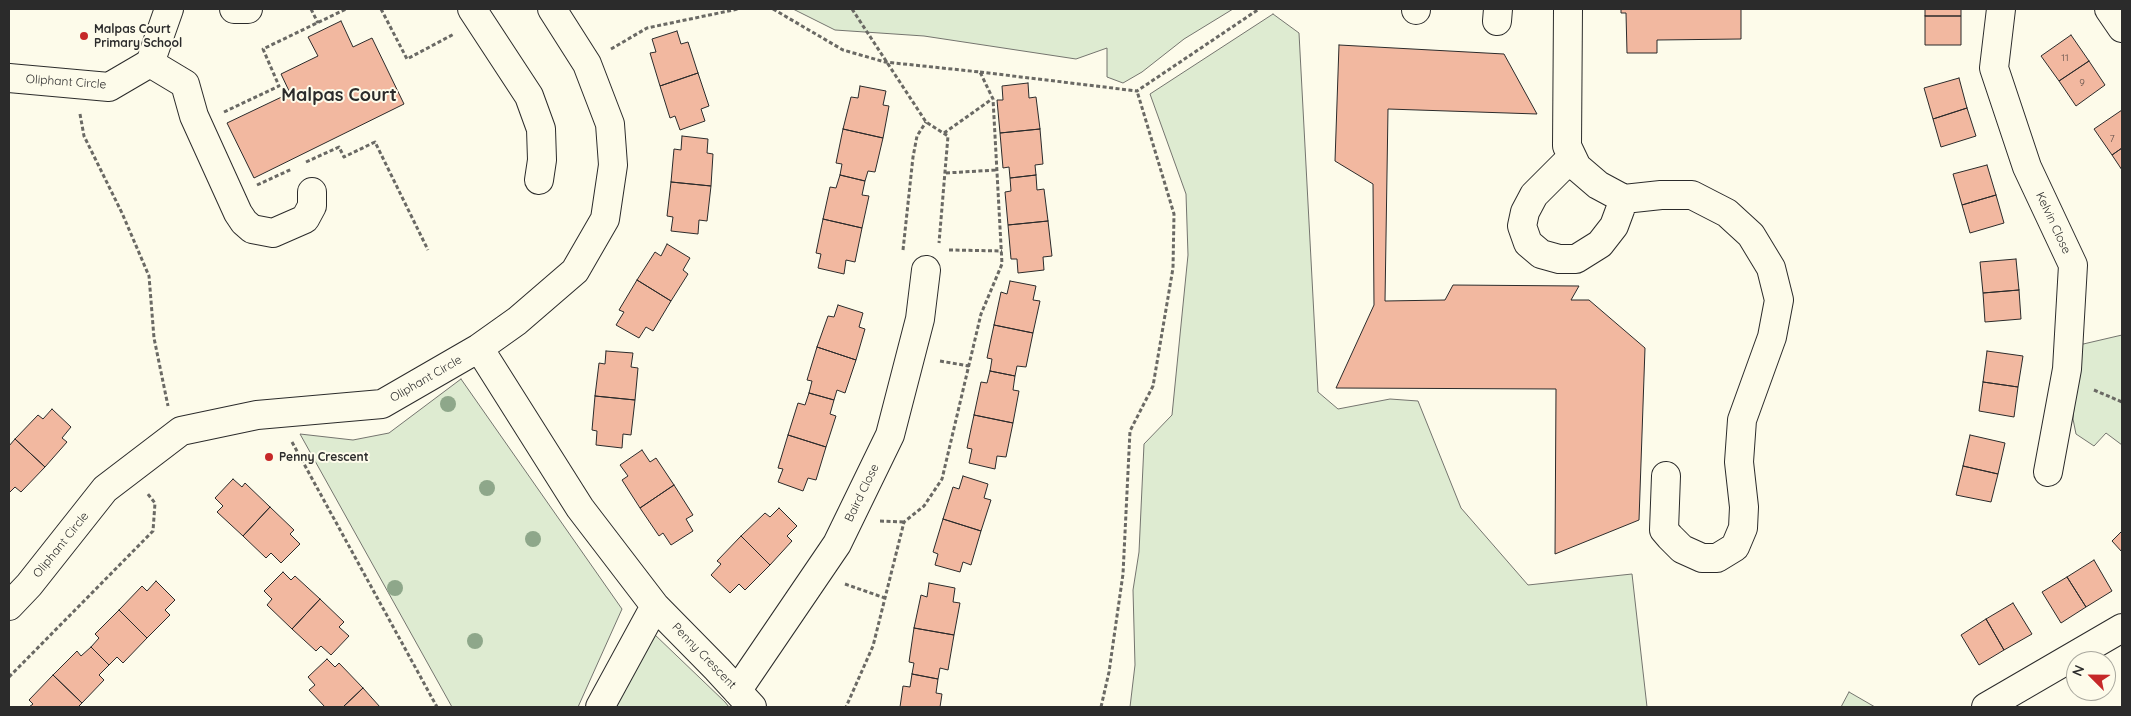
<!DOCTYPE html>
<html>
<head>
<meta charset="utf-8">
<style>
	body { margin:0 }
	#map { position:relative; width:2131px; height:716px; overflow:hidden; background:#fdfbea; font-family:Quicksand,sans-serif }
	canvas { display:block }
	.frame { position:absolute; inset:0; border:10px solid #2b2b2b; pointer-events:none }
	.north { position:absolute; left:2066px; top:651px; width:50px; height:50px; box-sizing:border-box; background:#fdfbea; border:1px solid #a9a89e; border-radius:50%; rotate:293deg; font-size:14px; font-weight:700; line-height:20px; text-align:center; color:#2b2b2b }
	.north::after { content:''; display:block; margin:auto; width:18px; height:22px; background:#c62828; clip-path:polygon(50% 0,100% 100%,50% 72%,0 100%) }
</style>
</head>
<body>
<div id="map">
<canvas width="2131" height="716"></canvas>
<div class="frame"></div>
<div class="north">N</div>
</div>
<script>
const context = document.querySelector('canvas').getContext('2d');
context.lineJoin = 'round';
function fill(path, color) { context.fillStyle = color; context.fill(path, 'evenodd'); }
const toPath = rows => new Path2D(rows.map(r => 'M' + r).join(''));
function trace(path, color, width, dash) { context.strokeStyle = color; context.lineWidth = width; context.lineCap = dash ? 'butt' : 'round'; context.setLineDash(dash || []); context.stroke(path); }
function drawText(font, color, halo, rows, align = 'center') {
  context.font = font + ' Quicksand,sans-serif'; context.lineWidth = 4; context.setLineDash([]); context.textBaseline = 'middle'; context.strokeStyle = halo; context.fillStyle = color; for (const [text, x, y, turn = 0] of rows) {
    context.save(); context.translate(x, y); context.rotate((+turn || 0) * Math.PI / 180); context.textAlign = isNaN(turn) ? turn : align; if (halo) context.strokeText(text, 0, 0); context.fillText(text, 0, 0); context.restore();
  }
}
const green = toPath([
	[793,9,1233,9,1184,39,1142,72,1123,83,1107,77,1107,48,1076,59,924,36,835,30,793,9],
	[1273,14,1299,33,1318,392,1338,409,1390,399,1418,401,1461,508,1528,585,1632,574,1647,707,1130,707,1135,665,1133,590,1139,552,1144,444,1172,415,1188,255,1186,194,1150,94,1273,14],
	[2122,335,2122,445,2106,433,2094,446,2076,434,2073,419,2079,345,2122,335],
	[461,379,622,609,578,707,452,707,300,434,353,440,389,433,461,379],
	[653,633,725,702,729,707,616,707,653,633],
	[1849,692,1875,707,1841,707,1849,692]
]);
const building = toPath([
	[1621,9,1741,9,1741,39,1657,40,1657,53,1627,53,1626,13,1621,13,1621,9],
	[1925,9,1961,9,1961,16,1925,16,1925,9],
	[1925,16,1961,16,1961,45,1925,45,1925,16],
	[341,21,353,47,372,38,404,104,254,178,227,123,290,93,281,74,318,56,308,37,341,21],
	[677,31,681,44,688,42,698,73,660,86,650,53,656,52,652,39,677,31],
	[2071,35,2089,61,2059,81,2041,56,2071,35],
	[1339,45,1504,54,1537,114,1388,109,1385,301,1445,300,1453,285,1579,286,1571,300,1589,300,1645,348,1639,520,1555,554,1556,389,1336,388,1374,305,1373,184,1335,161,1339,45],
	[2089,61,2105,85,2076,106,2059,81,2089,61],
	[698,73,709,106,701,109,705,121,680,130,675,116,670,118,660,86,698,73],
	[1959,78,1967,108,1933,119,1924,88,1959,78],
	[1028,83,1029,98,1036,97,1040,129,1000,133,997,100,1003,100,1002,86,1028,83],
	[860,86,886,91,883,105,889,106,883,138,843,129,851,97,858,98,860,86],
	[1967,108,1976,136,1941,147,1933,119,1967,108],
	[2122,110,2122,148,2112,155,2094,129,2122,110],
	[843,129,883,138,875,172,868,171,865,181,840,175,842,164,836,163,843,129],
	[1040,129,1043,164,1035,165,1036,175,1010,178,1009,167,1003,168,1000,133,1040,129],
	[682,136,708,139,707,153,713,154,711,186,671,182,674,149,681,150,682,136],
	[2122,148,2122,170,2112,155,2122,148],
	[1987,165,1996,195,1962,205,1953,174,1987,165],
	[840,175,865,181,862,195,869,196,862,228,823,219,830,187,836,188,840,175],
	[1036,175,1037,190,1044,189,1048,221,1008,225,1005,192,1011,191,1010,178,1036,175],
	[671,182,711,186,707,221,699,220,698,234,671,231,673,217,667,216,671,182],
	[1996,195,2004,223,1970,233,1962,205,1996,195],
	[823,219,862,228,855,262,846,260,844,274,818,268,821,254,816,253,823,219],
	[1048,221,1052,256,1043,257,1044,270,1018,273,1017,259,1011,259,1008,225,1048,221],
	[667,244,690,258,683,270,688,274,671,301,637,280,655,252,661,256,667,244],
	[2016,259,2019,290,1983,293,1980,262,2016,259],
	[637,280,671,301,653,331,646,327,639,338,616,325,624,312,619,310,637,280],
	[1010,281,1036,286,1033,300,1040,301,1033,333,994,325,1001,292,1007,294,1010,281],
	[2019,290,2021,319,1985,322,1983,293,2019,290],
	[838,305,863,313,859,327,865,329,856,360,817,347,828,316,834,317,838,305],
	[994,325,1033,333,1026,367,1017,366,1015,376,990,371,992,359,987,358,994,325],
	[817,347,856,360,845,393,837,390,834,400,809,393,812,381,807,380,817,347],
	[606,351,633,353,631,367,638,368,635,400,595,396,599,363,605,364,606,351],
	[1987,351,2023,356,2018,387,1983,382,1987,351],
	[990,371,1015,376,1013,390,1019,391,1013,423,974,415,981,382,987,383,990,371],
	[1983,382,2018,387,2014,417,1979,411,1983,382],
	[809,393,834,400,830,414,836,416,826,447,788,435,798,403,805,405,809,393],
	[595,396,635,400,631,435,623,434,622,448,596,445,597,431,592,430,595,396],
	[52,409,71,427,62,438,67,442,45,467,15,439,38,415,43,419,52,409],
	[974,415,1013,423,1006,457,997,456,995,469,969,463,972,449,967,448,974,415],
	[788,435,826,447,816,480,808,478,803,491,778,482,783,469,778,468,788,435],
	[1970,435,2005,443,1998,474,1963,466,1970,435],
	[15,439,45,467,21,492,15,487,9,493,9,446,15,439],
	[642,450,650,462,656,458,674,485,640,508,622,480,628,476,620,465,642,450],
	[1963,466,1998,474,1991,502,1956,495,1963,466],
	[963,476,988,484,984,498,991,500,981,531,943,519,953,487,959,489,963,476],
	[233,479,242,487,245,483,270,507,243,536,217,512,223,506,215,498,233,479],
	[674,485,693,515,686,519,693,531,671,545,663,533,659,536,640,508,674,485],
	[270,507,294,530,290,534,300,544,281,563,271,553,266,558,243,536,270,507],
	[779,508,797,526,787,536,792,541,770,565,741,536,765,513,770,517,779,508],
	[943,519,981,531,971,565,963,562,960,572,935,565,938,554,933,552,943,519],
	[2122,531,2122,552,2112,541,2122,531],
	[741,536,770,565,745,590,739,584,730,593,711,575,721,564,717,561,741,536],
	[2094,560,2112,591,2086,607,2067,577,2094,560],
	[283,572,291,580,295,576,320,599,292,629,267,605,272,599,264,591,283,572],
	[2067,577,2086,607,2061,623,2042,592,2067,577],
	[156,581,175,600,165,610,170,615,147,638,119,610,142,586,147,591,156,581],
	[929,583,955,588,953,602,960,603,954,635,914,628,921,595,927,597,929,583],
	[320,599,344,622,339,627,349,636,331,655,321,646,316,651,292,629,320,599],
	[2013,603,2032,634,2004,650,1986,619,2013,603],
	[119,610,147,638,123,663,117,657,109,665,91,647,99,638,95,634,119,610],
	[1986,619,2004,650,1979,665,1961,635,1986,619],
	[914,628,954,635,948,670,940,668,938,679,912,674,914,663,909,662,914,628],
	[91,647,109,665,99,675,104,680,82,703,53,675,77,651,81,656,91,647],
	[327,659,335,667,339,663,363,688,343,707,325,707,309,690,315,685,308,677,327,659],
	[912,674,938,679,936,693,942,694,940,707,900,707,903,686,910,687,912,674],
	[53,675,82,703,78,707,29,707,33,704,29,700,53,675],
	[363,688,380,707,343,707,363,688]
]);
const path = toPath([
	[311,9,318,23],
	[381,9,407,59,454,34],
	[773,9,843,50,885,62,980,72,993,99,1002,264,981,314,942,479,924,506,904,522,873,646,846,707],
	[852,9,926,122,948,136,939,243],
	[611,49,647,28,738,9],
	[980,72,1137,91,1259,9],
	[224,112,279,86,263,49,346,9],
	[80,114,84,136,122,213,149,276,154,338,168,406],
	[944,133,992,99],
	[306,162,339,147,344,157,375,142,428,250],
	[946,173,997,170],
	[257,185,292,169],
	[903,250,913,157,917,136,926,122],
	[949,250,1002,251],
	[940,361,969,366],
	[2094,390,2122,402],
	[292,442,437,707],
	[880,521,904,522],
	[845,584,885,598],
	[9,677,153,531,155,503,147,493],
	[1101,707,1109,672,1123,574,1130,431,1153,386,1173,268,1174,214,1137,91]
]);
const minor = toPath([
	[234,9,248,9],
	[472,9,529,96,541,129,542,160,539,180],
	[1568,9,1567,146,1577,167,1598,185,1624,199,1661,195,1692,195,1727,213,1751,235,1771,268,1779,300,1772,337,1742,420,1739,462,1744,507,1743,528,1735,547,1717,558,1702,558,1682,549,1670,537,1664,530,1666,476],
	[2001,9,1994,68,2027,167,2073,265,2067,369,2048,472],
	[2109,9,2122,28],
	[1416,10,1416,9],
	[1497,21,1498,9],
	[150,63,185,84,194,116,238,213,244,222,252,229,273,233,305,219,312,206,312,192],
	[9,78,109,87,150,63,169,9],
	[1572,157,1534,195,1525,212,1522,226,1528,243,1541,254,1559,259,1576,259,1600,244,1614,226,1624,199],
	[479,348,580,508,655,606,717,669,752,707],
	[9,606,29,585,105,489,181,431,257,415,382,404,479,348,517,321,575,271,605,219,613,165,610,124,587,64,552,9],
	[737,691,837,544,890,435,920,319,926,270],
	[600,707,655,606],
	[1986,707,2122,628]
]);
const trees = [
	[448,404],
	[487,488],
	[533,539],
	[395,588],
	[475,641]
];
const markers = [
	[84,36,5,"#c62828"],
	[269,457,5,"#c62828"]
];
const numberNames = [
	["11",2065,58],
	["9",2082,83],
	["7",2112,139]
];
const poiNames = [
	["Malpas Court",94,29],
	["Primary School",94,43],
	["Penny Crescent",279,457]
];
const streetNames = [
	["Oliphant Circle",66,82,4],
	["Kelvin Close",2053,223,65],
	["Oliphant Circle",426,379,-30],
	["Baird Close",862,493,-64],
	["Oliphant Circle",61,545,-51],
	["Penny Crescent",704,656,46]
];
const districtNames = [
	["Malpas Court",339,96]
];
fill(green, '#deebd1');
trace(green, '#74746e', 1);
fill(building, '#f2b8a0');
trace(building, '#2b2b2b', 1);
trace(minor, '#2b2b2b', 30);
trace(path, '#6a6964', 3, [4, 2.5]);
trace(minor, '#fdfbea', 28);
context.fillStyle = '#8ea78a';
for (const [x, y] of trees) { context.beginPath(); context.arc(x, y, 8, 0, 2 * Math.PI); context.fill(); }
for (const [x, y, r, color] of markers) { const dot = new Path2D(); dot.arc(x, y, r, 0, 2 * Math.PI); context.fillStyle = color; context.fill(dot); trace(dot, '#fdfbea', 2); }
drawText('10px', '#5d4e48', null, numberNames);
drawText('bold 12px', '#2b2b2b', '#fdfbea', poiNames, 'left');
drawText('12px', '#2b2b2b', '#fdfbea', streetNames);
drawText('bold 18px', '#2b2b2b', '#fdfbea', districtNames);
</script>
</body>
</html>
